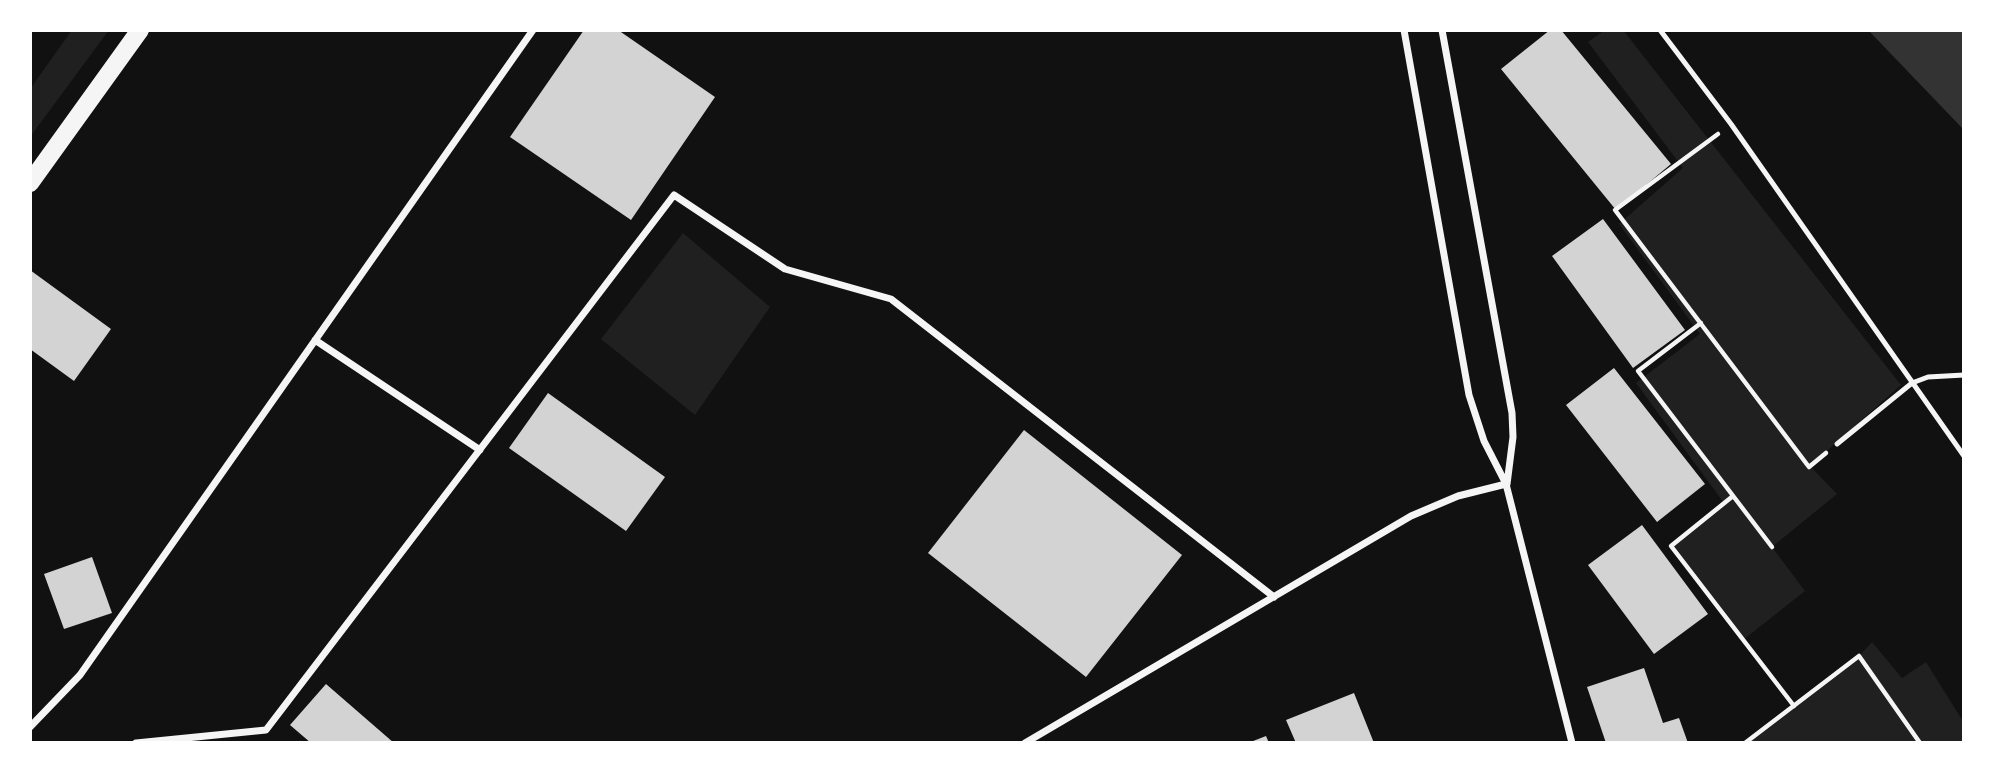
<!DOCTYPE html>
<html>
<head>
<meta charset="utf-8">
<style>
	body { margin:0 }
	#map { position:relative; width:1994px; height:773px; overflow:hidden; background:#111; font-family:"Roboto Condensed",sans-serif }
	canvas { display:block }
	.frame { position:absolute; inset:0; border:32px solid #fff; pointer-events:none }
</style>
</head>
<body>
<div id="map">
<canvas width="1994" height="773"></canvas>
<div class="frame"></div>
</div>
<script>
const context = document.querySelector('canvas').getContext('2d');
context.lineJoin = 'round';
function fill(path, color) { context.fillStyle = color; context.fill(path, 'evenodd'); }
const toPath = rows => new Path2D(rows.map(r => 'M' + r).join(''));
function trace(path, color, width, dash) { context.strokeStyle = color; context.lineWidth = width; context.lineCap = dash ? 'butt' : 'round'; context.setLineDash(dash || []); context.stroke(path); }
const green = toPath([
	[72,30,109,30,30,137,30,89],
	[1605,30,1623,30,1901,385,1810,466,1837,494,1772,547,1805,591,1743,640,1671,546,1724,503,1636,383,1700,334,1619,224,1683,168,1588,42],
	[683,233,770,307,695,415,601,339],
	[1872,642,1902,678,1926,662,1964,723,1964,743,1745,743,1859,656]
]);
const water = toPath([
	[1868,30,1964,30,1964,130]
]);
const building = toPath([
	[584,30,618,30,715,97,631,220,510,137],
	[1550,30,1561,30,1671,164,1616,210,1501,69],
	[1603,219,1685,330,1633,368,1552,256],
	[30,270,111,329,74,381,30,349],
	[1614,368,1705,484,1657,522,1566,405],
	[548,393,665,477,626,531,509,448],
	[1024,430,1182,555,1086,677,928,553],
	[1642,525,1708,614,1654,654,1588,565],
	[92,557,112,613,64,629,44,574],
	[1644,668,1663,723,1679,718,1688,743,1606,743,1587,687],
	[326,684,394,743,311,743,290,725],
	[1354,693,1374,743,1296,743,1286,720],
	[1266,736,1269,743,1248,743]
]);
const path = toPath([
	[1718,134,1615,210,1809,467,1826,453],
	[1701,323,1638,371,1772,547],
	[1733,496,1671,546,1794,706],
	[1745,743,1859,656,1920,743]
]);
const service = toPath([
	[1660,30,1731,124,1964,456],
	[1837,444,1912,383,1928,377,1964,375]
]);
const minor = toPath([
	[1404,30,1469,395,1484,441,1506,484,1572,743],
	[1442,30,1512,413,1513,437,1507,484],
	[315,340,480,450],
	[30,727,80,675,533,30],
	[136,743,266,730,674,195,785,269,891,299,1274,597],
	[1025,743,1411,516,1458,496,1506,484]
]);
const primary = toPath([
	[30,183,140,30]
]);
fill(green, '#202020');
fill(water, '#333');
fill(building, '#d3d3d3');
trace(path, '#f5f5f5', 4.5);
trace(service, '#f5f5f5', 5);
trace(minor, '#f5f5f5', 7);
trace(primary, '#f5f5f5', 18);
</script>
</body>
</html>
